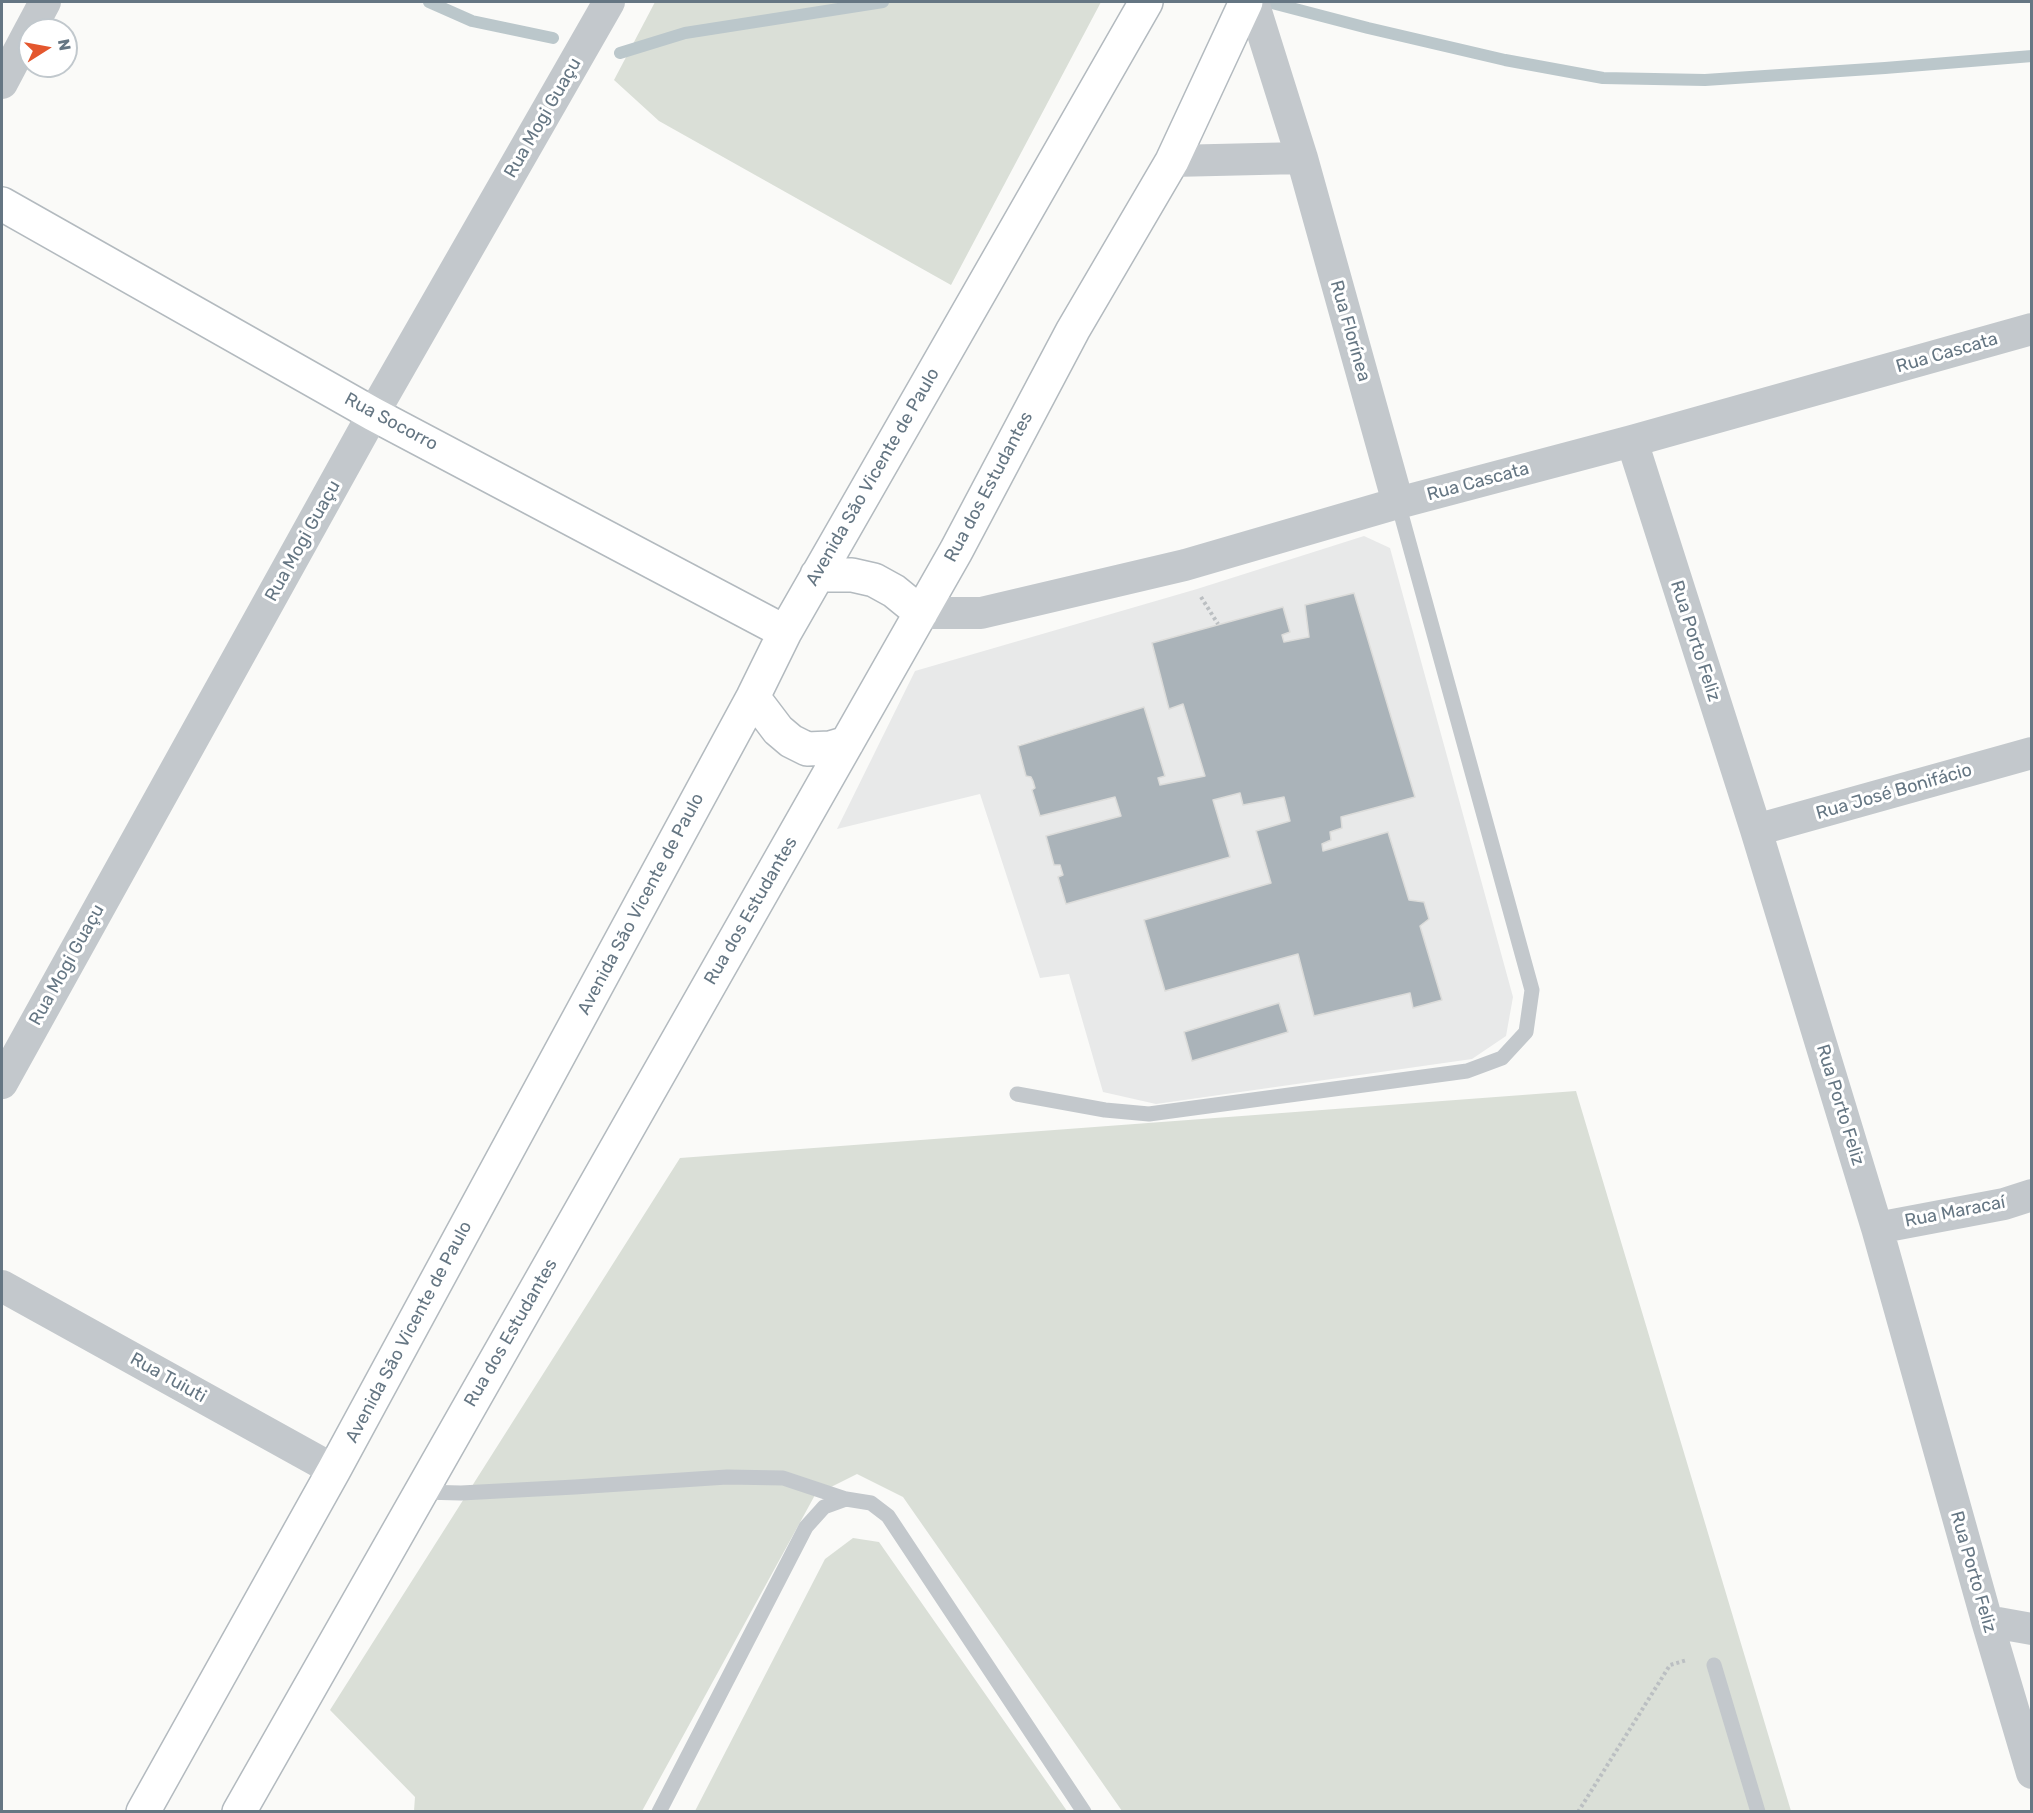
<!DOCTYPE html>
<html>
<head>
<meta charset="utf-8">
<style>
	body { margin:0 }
	#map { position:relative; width:2033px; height:1813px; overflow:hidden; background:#fafaf8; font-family:Rubik,sans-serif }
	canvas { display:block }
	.frame { position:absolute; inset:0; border:3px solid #657683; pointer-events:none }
	.north { position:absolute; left:18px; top:18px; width:60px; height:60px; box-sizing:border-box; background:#fff; border:2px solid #c1c8cd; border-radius:50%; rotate:79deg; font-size:16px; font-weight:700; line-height:24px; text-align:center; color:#657683 }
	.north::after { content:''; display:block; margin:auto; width:21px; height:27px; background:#e4572e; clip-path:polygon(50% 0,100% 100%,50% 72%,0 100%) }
</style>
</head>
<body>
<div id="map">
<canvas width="2033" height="1813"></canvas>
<div class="frame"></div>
<div class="north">N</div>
</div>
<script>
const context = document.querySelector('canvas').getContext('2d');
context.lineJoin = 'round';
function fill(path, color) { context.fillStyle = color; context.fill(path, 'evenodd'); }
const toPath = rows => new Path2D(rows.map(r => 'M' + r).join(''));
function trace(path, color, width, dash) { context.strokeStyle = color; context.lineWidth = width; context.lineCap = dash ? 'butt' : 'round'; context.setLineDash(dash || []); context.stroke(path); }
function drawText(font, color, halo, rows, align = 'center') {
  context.font = font + ' Rubik,sans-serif'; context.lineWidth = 6; context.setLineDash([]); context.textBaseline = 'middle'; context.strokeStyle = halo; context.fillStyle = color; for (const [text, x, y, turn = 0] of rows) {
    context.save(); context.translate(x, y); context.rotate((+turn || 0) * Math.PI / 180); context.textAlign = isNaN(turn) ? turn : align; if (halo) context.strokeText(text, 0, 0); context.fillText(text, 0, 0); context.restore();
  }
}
const built = toPath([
	[1364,536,1390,548,1513,997,1506,1036,1472,1059,1156,1104,1103,1092,1069,974,1040,978,980,794,837,829,915,671,1197,589],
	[1354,593,1415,797,1341,817,1330,832,1331,840,1322,844,1323,851,1388,832,1409,900,1424,903,1429,919,1420,926,1414,1008,1410,993,1314,1016,1298,954,1165,991,1144,920,1271,883,1256,831,1290,821,1284,797,1243,805,1240,793,1213,800,1230,857,1066,904,1058,877,1063,875,1047,836,1121,816,1115,797,1040,816,1032,791,1035,788,1033,781,1031,777,1027,776,1018,745,1144,707,1165,776,1158,778,1160,785,1205,776,1183,704,1169,709,1152,643,1283,607,1290,632,1282,635,1284,642,1309,637,1305,605],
	[1279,1004,1288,1032,1192,1060,1184,1032]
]);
const green = toPath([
	[655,2,1101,2,951,285,659,121,614,80],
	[1576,1091,1791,1811,1122,1811,903,1497,857,1474,815,1495,642,1811,414,1811,415,1797,330,1710,680,1158],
	[853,1538,879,1542,1067,1811,695,1811,825,1559]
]);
const stream = toPath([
	[429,2,472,21,553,38],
	[1272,3,1368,28,1505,60,1603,78,1705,80,1885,68,2032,56],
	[620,53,685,33,883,2]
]);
const building = toPath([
	[1354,593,1415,797,1341,817,1342,828,1330,832,1331,840,1322,844,1323,851,1388,832,1409,900,1424,902,1429,919,1420,926,1442,1000,1413,1008,1410,993,1314,1016,1298,954,1165,991,1144,920,1271,883,1256,831,1290,821,1284,797,1243,805,1240,793,1213,800,1230,857,1066,904,1058,877,1063,875,1060,865,1054,865,1046,836,1121,816,1115,797,1040,816,1032,790,1035,788,1033,781,1031,777,1026,776,1018,746,1144,707,1165,776,1158,778,1160,785,1205,776,1183,704,1169,709,1152,643,1283,607,1290,632,1282,635,1284,642,1309,637,1305,605,1354,593],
	[1279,1003,1288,1032,1192,1061,1184,1032,1279,1003]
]);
const path = toPath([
	[1201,597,1218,624],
	[1578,1812,1670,1665,1687,1660]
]);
const lane = toPath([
	[1017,1094,1105,1110,1149,1114,1467,1071,1502,1058,1526,1032,1532,990,1398,503],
	[421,1492,461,1493,575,1487,727,1477,783,1478,846,1499,871,1503,888,1516,1084,1812],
	[1714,1665,1758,1812],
	[659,1812,806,1527,824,1507,846,1499]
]);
const street = toPath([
	[1253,2,1302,158,1398,503],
	[30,30,45,2],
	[2,83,30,30],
	[1172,161,1302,158],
	[1632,441,1756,830,1877,1228,1987,1621,2032,1773],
	[921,613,981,613,1185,565,1398,503,1632,441,2032,329],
	[1756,830,2032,753],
	[2,1083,373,414,609,2],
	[1877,1228,2004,1204,2032,1195],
	[2,1286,334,1470],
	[1987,1621,2032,1629]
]);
const secondary = toPath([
	[2,204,373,414,785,632],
	[817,575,852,575,874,580,894,591,921,613],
	[753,697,778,730,791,741,807,749,830,748,847,743],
	[143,1812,334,1470,753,697,785,632,1146,2],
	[239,1812,956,551,1073,330,1172,161,1246,2]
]);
const streetNames = [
	["Rua Mogi Guaçu",543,118,-60],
	["Rua Florínea",1350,331,74],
	["Rua Cascata",1947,353,-16],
	["Rua Socorro",391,422,28],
	["Avenida São Vicente de Paulo",873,477,-60],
	["Rua Cascata",1478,482,-15],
	["Rua dos Estudantes",989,487,-62],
	["Rua Mogi Guaçu",303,541,-61],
	["Rua Porto Feliz",1695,641,72],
	["Rua José Bonifácio",1894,792,-16],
	["Avenida São Vicente de Paulo",641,904,-62],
	["Rua dos Estudantes",751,911,-60],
	["Rua Mogi Guaçu",67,965,-61],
	["Rua Porto Feliz",1840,1105,73],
	["Rua Maracaí",1955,1212,-11],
	["Avenida São Vicente de Paulo",409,1332,-62],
	["Rua dos Estudantes",511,1333,-60],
	["Rua Tuiuti",168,1378,29],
	["Rua Porto Feliz",1973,1572,74]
];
fill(built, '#e8e9e9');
fill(green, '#dadfd7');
trace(stream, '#bbc7cb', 12);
fill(building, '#aab3b9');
trace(building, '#dcdcda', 1.5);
trace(secondary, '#b3babf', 36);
trace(path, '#bbbfc2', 4, [3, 3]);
trace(lane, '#c3c8cc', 15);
trace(street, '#c3c8cc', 32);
trace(secondary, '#fff', 33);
drawText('18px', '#657683', '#fff', streetNames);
</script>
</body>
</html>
